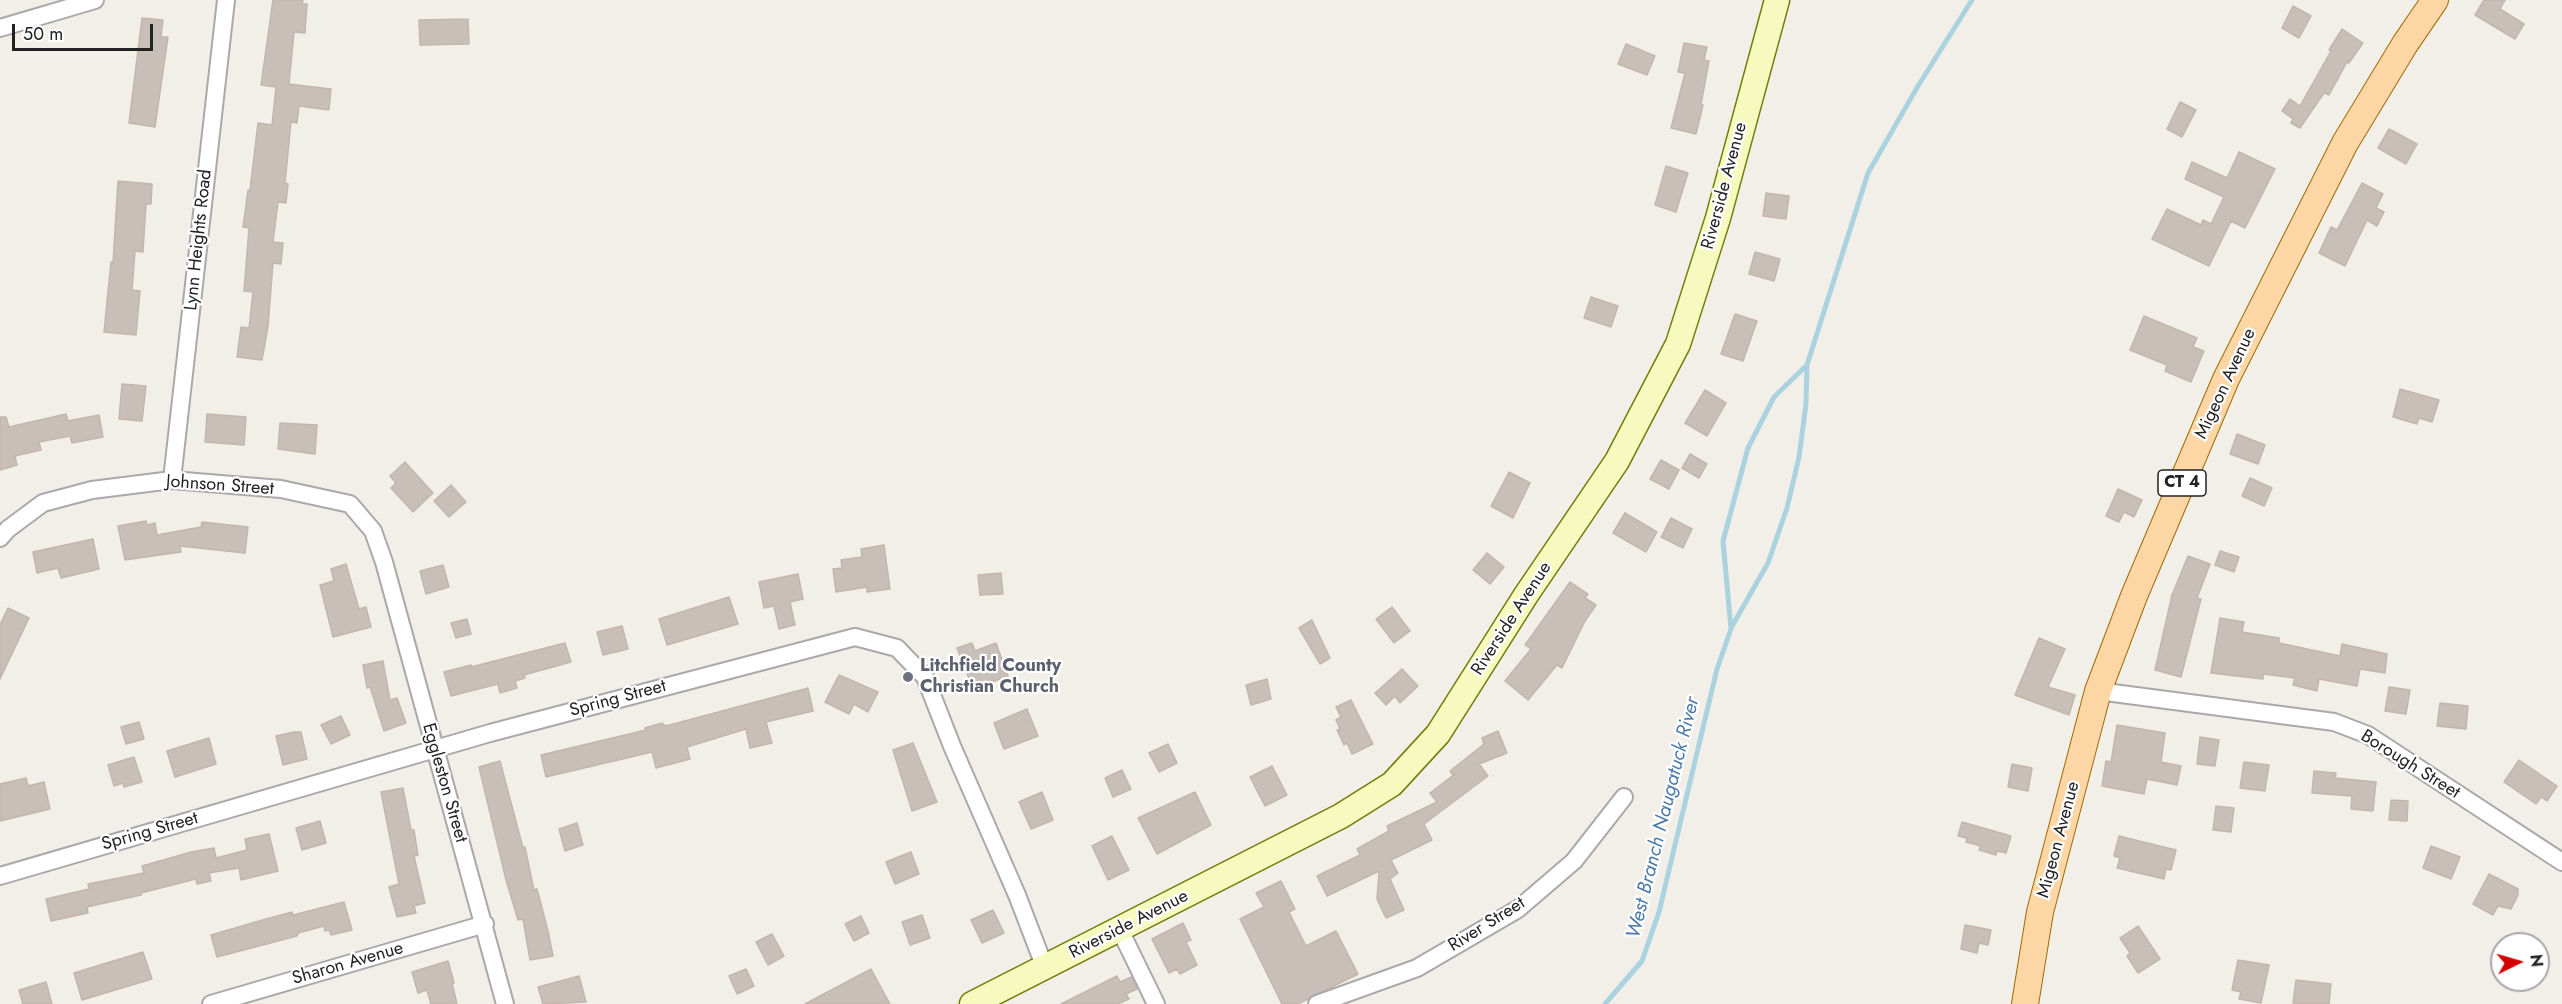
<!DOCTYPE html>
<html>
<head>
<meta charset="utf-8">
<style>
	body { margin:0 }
	#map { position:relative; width:2562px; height:1004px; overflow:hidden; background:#f2efe9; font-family:Jost,sans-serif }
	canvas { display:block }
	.north { position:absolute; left:2490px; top:932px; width:60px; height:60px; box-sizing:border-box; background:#fff; border:2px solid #a7a7a7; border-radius:50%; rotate:85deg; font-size:16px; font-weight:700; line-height:24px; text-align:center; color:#222 }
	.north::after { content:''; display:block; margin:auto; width:21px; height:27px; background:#d40000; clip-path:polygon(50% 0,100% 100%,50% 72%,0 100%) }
	.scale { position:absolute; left:12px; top:24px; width:141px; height:27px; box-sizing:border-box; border:3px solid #222; border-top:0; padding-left:8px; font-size:18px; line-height:21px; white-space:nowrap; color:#222; -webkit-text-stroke:4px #fff; paint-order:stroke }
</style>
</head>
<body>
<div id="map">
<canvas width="2562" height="1004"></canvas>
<div class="north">N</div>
<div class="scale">50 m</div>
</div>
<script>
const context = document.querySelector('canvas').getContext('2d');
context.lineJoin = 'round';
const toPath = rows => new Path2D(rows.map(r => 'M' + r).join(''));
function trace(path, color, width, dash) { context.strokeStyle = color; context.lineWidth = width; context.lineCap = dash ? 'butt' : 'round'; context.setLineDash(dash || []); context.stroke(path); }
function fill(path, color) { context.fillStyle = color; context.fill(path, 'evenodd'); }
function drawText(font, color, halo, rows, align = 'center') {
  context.font = font + ' Jost,sans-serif'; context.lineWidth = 4.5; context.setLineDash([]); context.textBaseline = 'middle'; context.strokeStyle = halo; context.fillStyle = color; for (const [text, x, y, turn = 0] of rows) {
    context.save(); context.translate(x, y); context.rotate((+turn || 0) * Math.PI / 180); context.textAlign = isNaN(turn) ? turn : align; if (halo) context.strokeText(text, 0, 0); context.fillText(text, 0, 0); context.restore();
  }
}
const stream = toPath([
	[1731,628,1768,563,1787,508,1799,457,1806,404,1807,365],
	[1605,1004,1642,961,1659,912,1717,669,1731,629,1723,541,1748,448,1774,397,1807,365,1868,173,1918,86,1972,0]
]);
const building = toPath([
	[273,0,303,0,302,4,307,4,305,33,294,32,289,84,331,89,329,110,299,106,297,123,291,122,285,183,288,184,286,203,278,202,273,242,283,243,281,264,273,263,268,326,262,360,237,357,241,327,249,328,253,292,244,291,249,228,243,227,248,190,250,190,258,123,272,125,276,87,261,85,273,0],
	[2484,0,2505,0,2500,9,2524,24,2515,39,2475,15,2484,0],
	[2293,6,2311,16,2299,38,2282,28,2293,6],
	[142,18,163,20,161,37,168,37,155,127,129,123,142,18],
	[468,19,469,44,420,45,419,20,468,19],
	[2342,29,2363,43,2349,63,2347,62,2329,95,2324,93,2300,128,2291,123,2293,119,2282,111,2290,99,2300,106,2331,51,2329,50,2342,29],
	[1684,43,1707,47,1704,60,1709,61,1701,104,1703,105,1696,134,1671,128,1685,73,1678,72,1684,43],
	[1626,44,1655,56,1647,75,1618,64,1626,44],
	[2180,102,2196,110,2182,137,2167,129,2180,102],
	[2389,129,2417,144,2406,164,2378,148,2389,129],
	[2239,152,2275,169,2245,228,2231,221,2209,266,2152,239,2167,209,2201,225,2203,220,2211,224,2224,197,2185,179,2192,162,2227,178,2239,152],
	[1666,166,1688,173,1676,212,1655,205,1666,166],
	[118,181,152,184,151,204,146,204,143,252,135,251,132,290,140,291,136,335,104,332,111,262,113,263,118,181],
	[2362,183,2383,194,2376,208,2384,212,2377,226,2367,220,2345,266,2319,253,2331,227,2337,230,2362,183],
	[1766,193,1789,196,1786,219,1763,216,1766,193],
	[1755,252,1780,259,1774,281,1749,274,1755,252],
	[1591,297,1618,306,1611,327,1584,318,1591,297],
	[1735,314,1757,321,1743,361,1721,354,1735,314],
	[2144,316,2197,338,2193,347,2204,351,2191,382,2165,371,2167,365,2130,350,2144,316],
	[122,384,146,386,142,421,119,419,122,384],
	[2400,389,2439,400,2432,422,2419,418,2417,424,2393,417,2400,389],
	[1705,390,1726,403,1707,436,1685,423,1705,390],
	[66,414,68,421,99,415,103,437,72,443,70,436,39,442,41,450,15,456,17,465,0,470,0,417,6,417,9,427,66,414],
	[207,414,246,417,244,445,205,442,207,414],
	[280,423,317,425,315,454,278,449,280,423],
	[2237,434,2265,445,2258,464,2230,454,2237,434],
	[1690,454,1707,464,1699,478,1682,468,1690,454],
	[1661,460,1679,470,1669,489,1650,479,1661,460],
	[405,462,433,493,413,512,391,488,396,483,390,476,405,462],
	[1509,472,1530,483,1513,518,1491,506,1509,472],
	[2250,478,2272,488,2264,506,2242,496,2250,478],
	[451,485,466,502,449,517,434,501,451,485],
	[2118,489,2142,500,2134,517,2124,512,2119,522,2106,516,2118,489],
	[1625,513,1657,532,1646,552,1613,533,1625,513],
	[1671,518,1692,529,1683,548,1661,537,1671,518],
	[146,521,147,525,155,523,157,535,201,527,202,522,248,527,245,553,180,546,181,552,125,560,118,526,146,521],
	[93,539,99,569,61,578,58,568,37,573,33,552,93,539],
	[884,545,890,589,867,592,867,587,836,592,833,569,842,568,841,560,862,557,861,549,884,545],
	[2220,551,2239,557,2234,572,2215,565,2220,551],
	[1487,553,1504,567,1490,584,1473,570,1487,553],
	[2188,556,2210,564,2197,598,2201,599,2181,677,2155,670,2172,595,2188,556],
	[346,564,359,609,366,607,371,627,333,637,320,585,334,581,331,569,346,564],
	[443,565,449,587,426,594,420,571,443,565],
	[1001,573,1003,594,980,595,978,575,1001,573],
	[798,574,803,599,790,602,795,625,779,629,774,606,764,608,759,582,798,574],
	[1570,582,1588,594,1585,598,1596,605,1585,621,1562,668,1557,665,1528,700,1505,681,1531,649,1525,645,1570,582],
	[729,597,738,624,667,645,659,619,729,597],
	[1392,607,1410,631,1394,643,1376,619,1392,607],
	[8,608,29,618,0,679,0,625,8,608],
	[2220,618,2244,622,2242,632,2279,638,2279,643,2340,656,2342,644,2387,654,2385,673,2360,669,2357,686,2319,679,2317,691,2293,685,2295,678,2263,674,2263,679,2211,673,2220,618],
	[467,619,471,634,456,638,451,623,467,619],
	[1312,620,1330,658,1320,664,1299,628,1312,620],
	[622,626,628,649,603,655,597,632,622,626],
	[2039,638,2065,649,2048,687,2075,695,2069,715,2015,695,2039,638],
	[565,643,571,662,524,675,525,678,515,681,517,688,500,693,498,684,451,696,444,672,471,665,471,667,565,643],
	[972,643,975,651,996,643,1008,676,973,689,957,648,972,643],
	[383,661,390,700,397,698,406,723,384,731,370,687,367,688,363,665,383,661],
	[1402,669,1418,686,1400,703,1395,696,1386,705,1375,693,1402,669],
	[839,675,878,692,868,712,854,704,849,714,825,702,839,675],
	[1267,679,1271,699,1251,705,1246,685,1267,679],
	[2389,687,2410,690,2406,714,2385,711,2389,687],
	[808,688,813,711,766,722,772,743,750,748,746,729,687,747,690,759,656,768,652,752,546,777,541,755,646,730,645,728,662,723,666,726,808,688],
	[1351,700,1373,744,1352,754,1347,743,1344,745,1337,730,1340,729,1336,720,1341,717,1336,707,1351,700],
	[2440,703,2468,706,2466,729,2437,726,2440,703],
	[1027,709,1038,736,1004,749,994,723,1027,709],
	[341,716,350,735,331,744,321,725,341,716],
	[139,722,144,739,126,744,121,727,139,722],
	[2117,725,2165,733,2161,762,2181,766,2177,785,2147,779,2144,794,2102,786,2106,761,2111,762,2117,725],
	[1498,731,1507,753,1479,764,1488,776,1424,824,1432,840,1391,860,1398,873,1390,879,1404,910,1386,918,1377,899,1379,871,1327,896,1317,876,1360,855,1357,849,1389,831,1387,826,1437,802,1430,793,1456,773,1452,774,1450,771,1484,744,1482,738,1498,731],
	[294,732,301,732,307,759,283,765,276,736,294,732],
	[2200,737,2219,740,2215,766,2197,764,2200,737],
	[209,738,216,764,175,777,167,751,209,738],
	[913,743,937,802,912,811,893,750,913,743],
	[1168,744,1177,763,1159,772,1149,753,1168,744],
	[134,757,142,782,124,787,123,783,114,786,108,765,134,757],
	[2519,760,2557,786,2547,801,2541,797,2536,804,2504,782,2519,760],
	[500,761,523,848,525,847,534,890,537,889,548,931,553,956,530,960,523,919,518,920,506,880,479,767,500,761],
	[2244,762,2269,765,2265,791,2240,788,2244,762],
	[2012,764,2032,768,2028,791,2008,787,2012,764],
	[1272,766,1287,795,1265,806,1250,777,1272,766],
	[1122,770,1131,789,1113,797,1105,778,1122,770],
	[2314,771,2336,773,2335,778,2376,782,2373,811,2351,809,2352,796,2312,793,2314,771],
	[26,778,28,786,44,782,50,809,0,821,0,784,26,778],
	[403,788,411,830,414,830,418,855,414,856,425,903,414,906,416,913,397,917,389,887,399,884,381,792,403,788],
	[1042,792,1053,820,1031,829,1019,802,1042,792],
	[1195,792,1211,825,1157,854,1138,818,1195,792],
	[2391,800,2408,801,2407,821,2389,820,2391,800],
	[2216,806,2234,808,2231,832,2213,830,2216,806],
	[320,821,326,843,302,850,296,828,320,821],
	[1962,822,2011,836,2006,853,1997,851,1996,855,1979,850,1981,846,1966,842,1967,838,1958,836,1962,822],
	[577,823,583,845,565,851,559,829,577,823],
	[269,834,278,871,241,880,239,868,209,873,211,881,197,884,196,879,141,893,141,895,87,907,88,913,51,921,46,899,89,889,88,884,144,873,142,866,191,852,214,848,216,858,247,850,245,839,269,834],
	[1112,836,1129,870,1108,880,1092,846,1112,836],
	[2119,836,2176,850,2171,870,2166,869,2164,879,2117,868,2120,858,2114,856,2119,836],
	[2431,846,2460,857,2451,879,2423,868,2431,846],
	[911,852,919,874,895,884,886,862,911,852],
	[2489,874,2518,889,2518,895,2511,909,2498,906,2493,915,2473,904,2489,874],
	[1281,881,1295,909,1289,912,1306,946,1336,931,1358,974,1298,1004,1282,1004,1240,919,1264,907,1256,893,1281,881],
	[344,902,352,930,331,935,329,930,325,931,324,926,298,933,297,936,217,957,211,935,266,919,292,912,293,915,344,902],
	[993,910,1004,933,982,943,971,920,993,910],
	[922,915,930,938,910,945,902,922,922,915],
	[861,916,869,933,854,941,845,924,861,916],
	[1183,923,1191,940,1186,942,1197,965,1180,974,1177,969,1169,973,1152,939,1183,923],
	[1965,925,1991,930,1988,945,1979,943,1977,953,1961,949,1965,925],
	[2138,926,2160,959,2138,973,2127,956,2130,953,2120,938,2138,926],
	[772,934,784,956,768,965,756,942,772,934],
	[143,952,152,979,82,1000,74,973,143,952],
	[2238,960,2269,965,2261,1003,2239,999,2241,992,2232,990,2238,960],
	[448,961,454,983,452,983,457,1004,431,1004,427,990,418,993,412,972,448,961],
	[746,969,754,986,737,994,729,976,746,969],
	[871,969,890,1004,805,1004,871,969],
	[579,976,586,1002,543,1004,538,987,579,976],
	[1117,976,1120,982,1131,977,1137,989,1126,994,1129,999,1118,1004,1061,1004,1117,976],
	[2296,980,2331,984,2329,1004,2293,1003,2296,980],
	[46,982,52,1004,23,1004,19,990,46,982]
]);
const street = toPath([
	[0,28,95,0],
	[172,480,226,0],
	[0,538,8,529,43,503,92,490,172,480,281,489,350,504,373,531,384,562,505,1004],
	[2098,691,2334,722,2368,735,2562,862],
	[0,876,490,733,855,637,897,648,925,677,952,746,1017,895,1045,968],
	[1120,930,1156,1004],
	[211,1004,485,924],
	[1317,1004,1417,968,1518,909,1574,861,1624,797]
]);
const secondary = toPath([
	[972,1004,1341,816,1392,784,1438,734,1526,595,1617,461,1678,344,1718,218,1777,0]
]);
const primary = toPath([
	[2025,1004,2040,912,2098,691,2134,596,2226,379,2345,143,2405,44,2435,0]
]);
const markers = [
	[908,677,6,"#6b7280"]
];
const shields = [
	[2182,483,48]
];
const shieldNames = [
	["CT 4",2182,483]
];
const streetNames = [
	["Riverside Avenue",1725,186,-75],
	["Lynn Heights Road",199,240,-84],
	["Migeon Avenue",2226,384,-65],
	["Johnson Street",220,486,4],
	["Riverside Avenue",1512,619,-57],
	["Spring Street",618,699,-15],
	["Borough Street",2410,765,32],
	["Eggleston Street",444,783,74],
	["Spring Street",150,832,-16],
	["Migeon Avenue",2059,840,-75],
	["Riverside Avenue",1129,925,-27],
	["River Street",1487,925,-32],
	["Sharon Avenue",348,964,-16]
];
const worshipNames = [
	["Litchfield County",920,667],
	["Christian Church",920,688]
];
const waterNames = [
	["West Branch Naugatuck River",1664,818,-76]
];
trace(stream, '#aad3df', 5);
fill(building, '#c7bfb8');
trace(building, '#c4b6ab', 1.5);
trace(street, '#a9a9a9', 20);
trace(secondary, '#707d05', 27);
trace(primary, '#a06b00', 28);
trace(street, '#fff', 16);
trace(secondary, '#f7fabf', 24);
trace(primary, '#fcd6a4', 26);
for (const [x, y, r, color] of markers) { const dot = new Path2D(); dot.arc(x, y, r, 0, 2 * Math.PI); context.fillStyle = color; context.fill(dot); trace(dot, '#fff', 2); }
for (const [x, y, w] of shields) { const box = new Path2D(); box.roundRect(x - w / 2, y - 13, w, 26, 4.5); context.fillStyle = '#fff'; context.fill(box); trace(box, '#222', 1.5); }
drawText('bold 16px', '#222', null, shieldNames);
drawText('18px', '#222', '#fff', streetNames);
drawText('bold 18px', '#5b616d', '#fff', worshipNames, 'left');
drawText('italic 20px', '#4a7aab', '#fff', waterNames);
</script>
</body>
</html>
